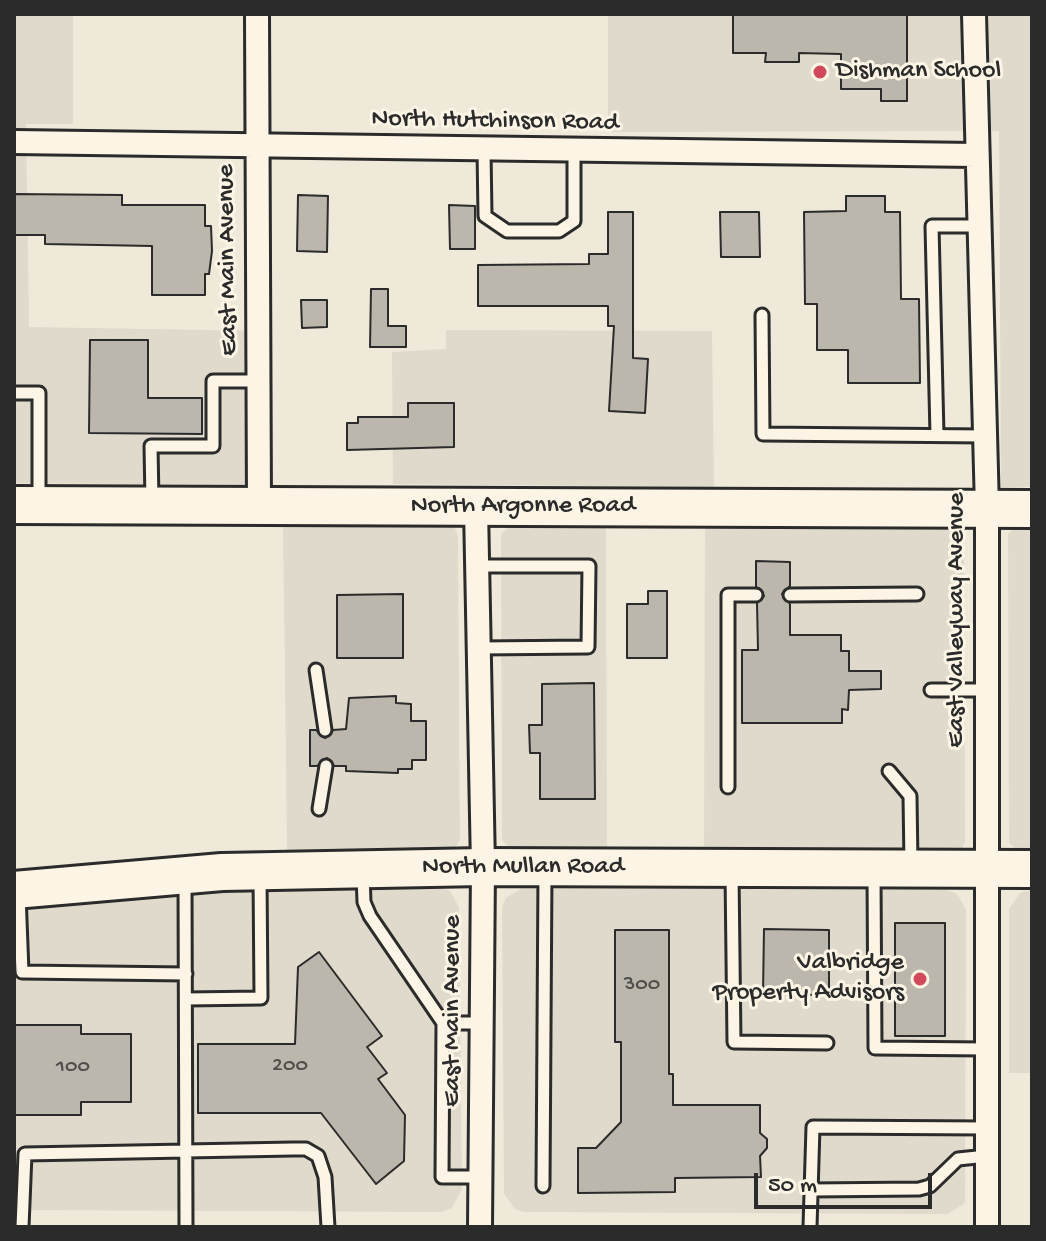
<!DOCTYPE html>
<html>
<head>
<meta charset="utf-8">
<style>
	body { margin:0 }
	#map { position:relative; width:1046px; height:1241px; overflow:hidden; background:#efe9da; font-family:"Gochi Hand",sans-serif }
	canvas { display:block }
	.frame { position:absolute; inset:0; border:16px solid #2b2b2b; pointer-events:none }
	.scale { position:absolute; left:754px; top:1173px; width:178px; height:36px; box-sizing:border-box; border:4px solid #2b2b2b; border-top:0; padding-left:10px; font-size:24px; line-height:28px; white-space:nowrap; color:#2b2b2b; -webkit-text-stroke:6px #fcf5e5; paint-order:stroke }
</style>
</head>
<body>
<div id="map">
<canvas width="1046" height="1241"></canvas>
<div class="frame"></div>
<div class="scale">50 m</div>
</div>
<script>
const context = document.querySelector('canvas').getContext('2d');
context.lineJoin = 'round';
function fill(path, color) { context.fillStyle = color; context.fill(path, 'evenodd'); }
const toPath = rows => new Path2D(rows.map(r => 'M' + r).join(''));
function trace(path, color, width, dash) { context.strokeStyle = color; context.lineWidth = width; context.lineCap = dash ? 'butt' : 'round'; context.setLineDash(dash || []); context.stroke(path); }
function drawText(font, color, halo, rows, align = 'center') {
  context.font = font + ' "Gochi Hand",sans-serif'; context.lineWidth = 6; context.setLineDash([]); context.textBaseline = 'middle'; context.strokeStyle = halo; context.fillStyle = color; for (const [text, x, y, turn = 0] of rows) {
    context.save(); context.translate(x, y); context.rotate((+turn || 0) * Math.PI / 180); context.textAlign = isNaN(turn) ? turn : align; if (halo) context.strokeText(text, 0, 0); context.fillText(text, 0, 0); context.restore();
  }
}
const built = toPath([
	[14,14,73,14,73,124,26,124,29,327,271,331,272,485,14,483],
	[608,14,1032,14,1032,487,1001,487,999,131,608,132],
	[446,330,712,331,714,487,393,484,392,352,446,349],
	[283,524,448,524,455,528,458,537,460,840,456,846,449,850,287,850],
	[1017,524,1032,524,1032,851,1019,851,1009,843,1008,534],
	[511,525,606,525,607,850,511,850,502,840,501,534],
	[954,525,961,528,964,537,965,842,962,848,955,851,704,851,705,526],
	[440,888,450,891,459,907,462,1189,452,1208,442,1212,14,1210,14,911,274,889],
	[522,888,947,890,957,894,966,910,965,1203,948,1214,524,1212,515,1209,504,1194,502,907,506,898],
	[1032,890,1032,1073,1009,1073,1009,909,1020,893]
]);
const building = toPath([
	[733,14,907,14,907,101,881,101,881,89,841,89,841,54,799,53,799,62,765,62,766,53,733,53,733,14],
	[14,194,122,195,122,205,205,205,205,226,211,226,212,251,209,274,205,274,205,295,152,295,152,246,45,244,45,235,14,235,14,194],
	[298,195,328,196,327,252,297,251,298,195],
	[846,196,885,196,885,212,900,212,901,299,919,299,920,383,848,383,848,350,817,350,817,304,805,304,804,212,846,211,846,196],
	[449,205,475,206,475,249,450,249,449,205],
	[608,212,633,212,633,358,648,359,645,413,609,411,614,326,608,326,608,306,478,306,478,265,589,264,589,254,608,254,608,212],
	[720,212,759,212,760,257,721,257,720,212],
	[371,289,388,289,388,326,406,326,406,347,370,347,371,289],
	[301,300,327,300,327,327,302,328,301,300],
	[90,340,148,340,148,398,202,398,202,434,89,433,90,340],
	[408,403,454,403,454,447,347,450,347,423,358,423,358,417,408,417,408,403],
	[756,561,790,562,790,586,782,594,790,604,790,635,841,635,841,651,849,651,849,671,881,671,881,689,849,690,848,710,842,709,842,723,742,723,742,650,758,650,757,603,764,596,756,587,756,561],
	[648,591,667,591,667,658,627,658,627,604,648,604,648,591],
	[403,594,403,658,337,658,337,595,403,594],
	[594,683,595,799,540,799,540,753,530,753,529,725,542,725,542,684,594,683],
	[396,696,396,703,411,704,411,721,426,721,426,760,412,760,412,769,398,769,398,773,346,771,346,766,334,766,327,758,317,766,310,766,310,730,316,730,325,738,333,730,346,729,349,698,396,696],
	[895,923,945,923,945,1036,895,1036,895,923],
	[764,929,829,930,829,995,763,994,764,929],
	[615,930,669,930,669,1074,673,1074,673,1105,760,1105,760,1133,767,1139,767,1148,760,1156,761,1177,675,1178,675,1192,578,1193,578,1148,596,1148,621,1122,621,1042,615,1042,615,930],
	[319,952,382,1036,367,1047,387,1073,378,1079,405,1115,404,1161,376,1184,321,1113,198,1113,198,1044,295,1044,298,967,319,952],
	[15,1025,81,1025,81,1034,131,1034,131,1102,81,1102,81,1115,15,1115,15,1025]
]);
const service = toPath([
	[484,150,485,216,507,231,559,231,574,221,574,151],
	[762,315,763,434,984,436],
	[14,393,39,393,39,501],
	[937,435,932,226,978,226],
	[152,501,151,446,213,446,213,381,258,381],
	[478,566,589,566,588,647,479,648],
	[790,595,917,594],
	[316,670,325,730],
	[931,690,987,690],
	[889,771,910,796,911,864],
	[728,787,728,595,756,595],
	[319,809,326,766],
	[732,873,734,1042,827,1043],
	[874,873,875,1048,987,1049],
	[363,874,364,902,370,916,443,1023,442,1177,480,1177],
	[185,880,186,1227],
	[19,894,22,972,186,974],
	[186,999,261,998,260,876],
	[443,1023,482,1023],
	[543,1186,545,872],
	[811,1190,919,1189,930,1186,958,1159,987,1156],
	[22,1227,25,1154,293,1149,306,1149,318,1156,325,1177,328,1227],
	[810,1227,813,1127,987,1128]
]);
const minor = toPath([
	[257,14,259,505],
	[974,14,987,509,987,1227],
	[14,142,975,155],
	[476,508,483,867,480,1227]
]);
const primary = toPath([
	[14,505,1032,509],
	[14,890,222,872,483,867,1032,869]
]);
const markers = [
	[820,72,8,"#d1495b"],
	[920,979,8,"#d1495b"]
];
const numberNames = [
	["300",642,986],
	["200",290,1067],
	["100",73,1068]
];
const poiNames = [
	["Dishman School",836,72],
	["Valbridge",904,964,"right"],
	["Property Advisors",904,994,"right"]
];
const streetNames = [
	["North Hutchinson Road",495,122,1],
	["East Main Avenue",229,260,-91],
	["North Argonne Road",523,507],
	["East Valleyway Avenue",958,620,-90],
	["North Mullan Road",523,868],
	["East Main Avenue",454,1011,-90]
];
fill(built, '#e0dacc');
fill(building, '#bcb7ac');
trace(building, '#2b2b2b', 2);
trace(service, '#2b2b2b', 17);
trace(minor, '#2b2b2b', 28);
trace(primary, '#2b2b2b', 42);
trace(service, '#fcf5e5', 11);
trace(minor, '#fcf5e5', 22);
trace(primary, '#fcf5e5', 36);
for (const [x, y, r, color] of markers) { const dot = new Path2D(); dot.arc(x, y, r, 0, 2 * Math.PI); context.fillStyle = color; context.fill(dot); trace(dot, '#fcf5e5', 3); }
drawText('22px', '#4f4e4b', null, numberNames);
drawText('26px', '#2b2b2b', '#fcf5e5', poiNames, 'left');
drawText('26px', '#2b2b2b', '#fcf5e5', streetNames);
</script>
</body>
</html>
